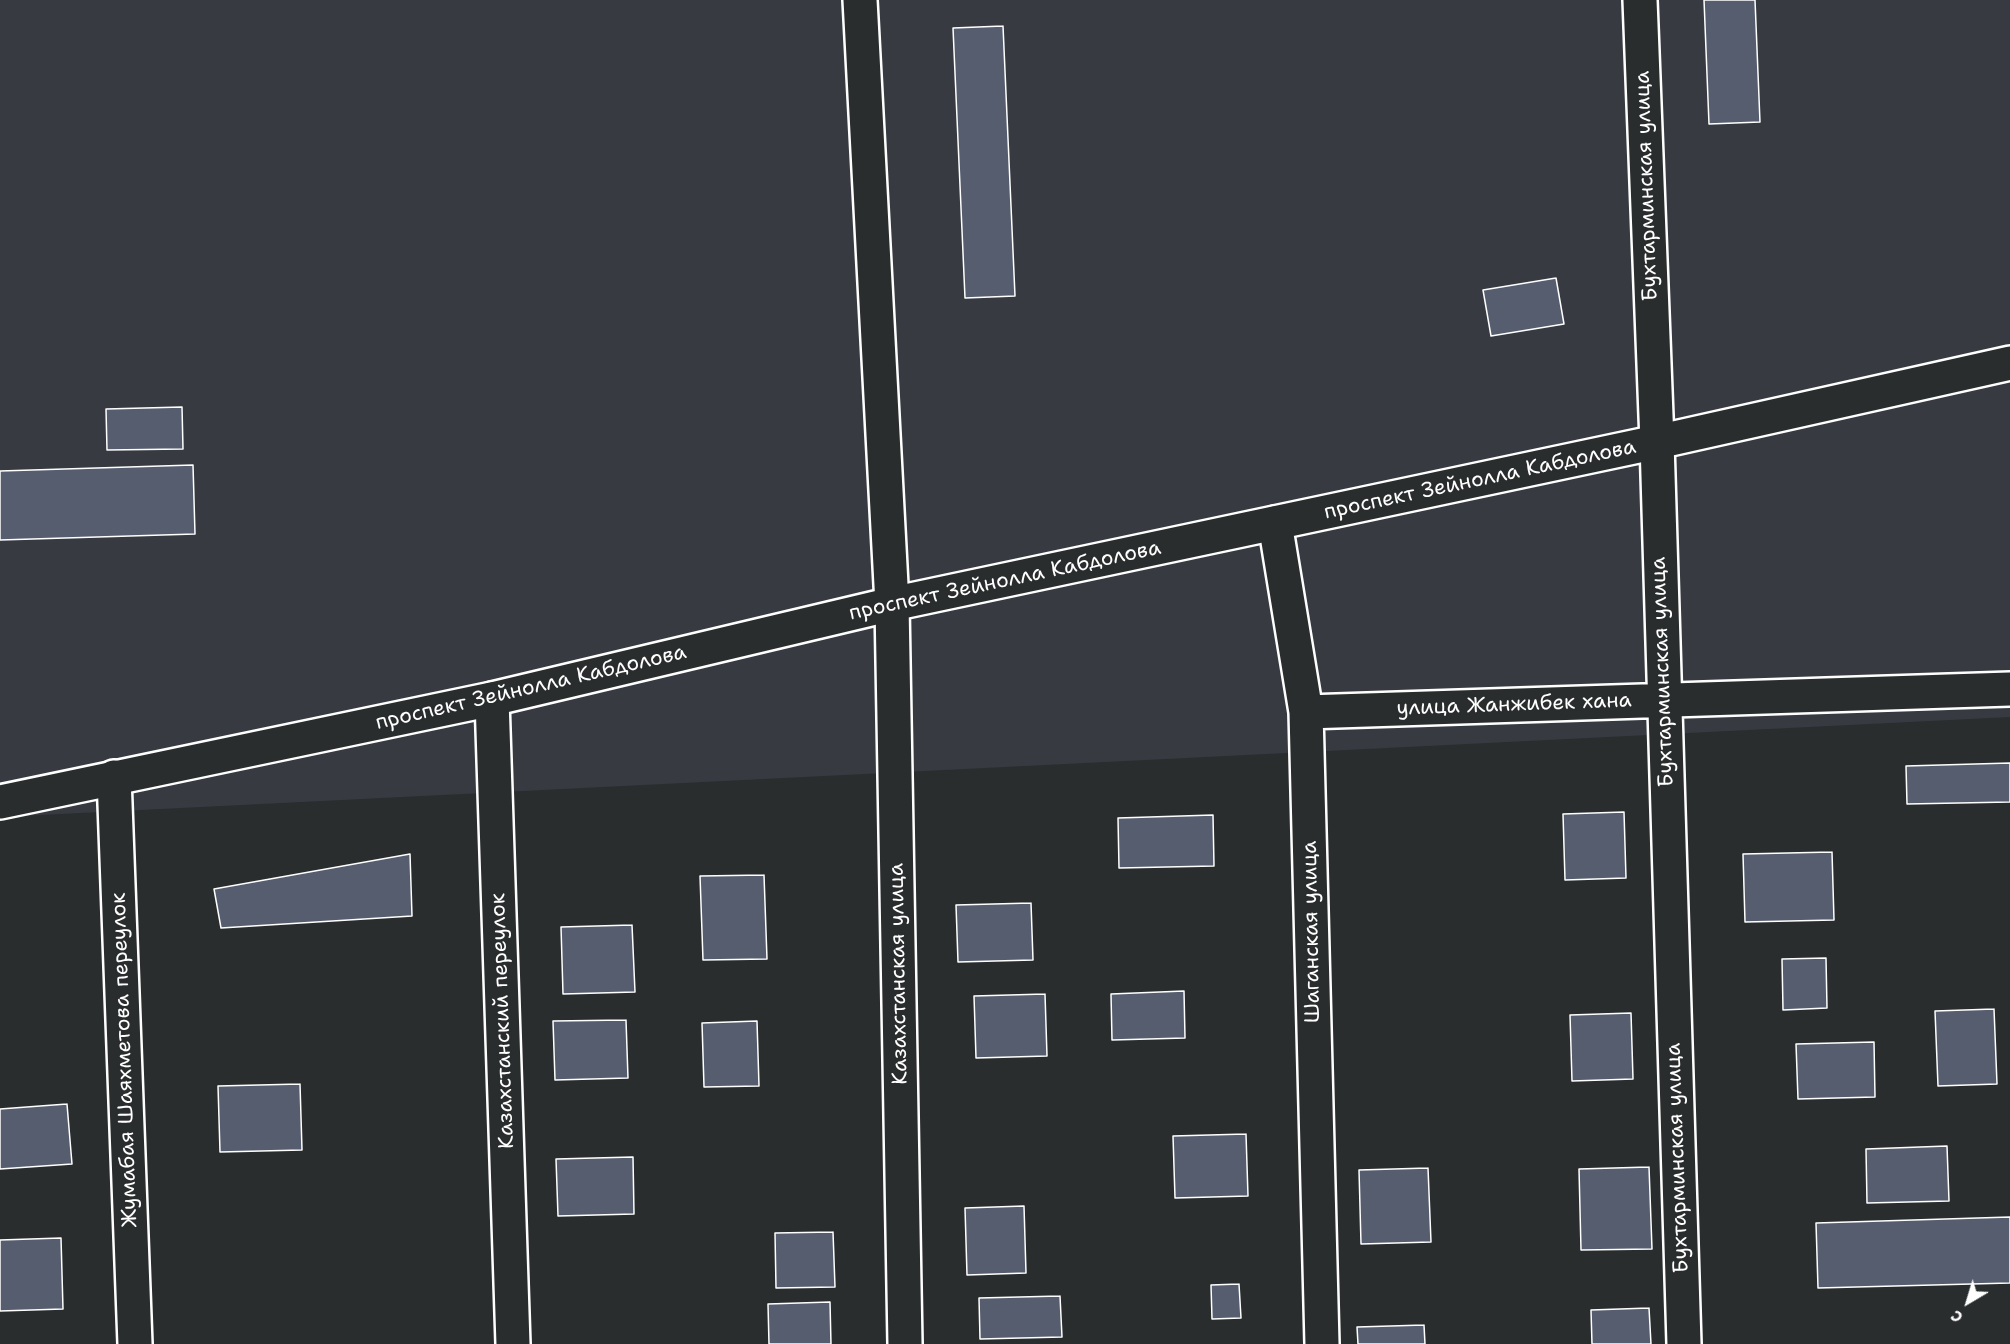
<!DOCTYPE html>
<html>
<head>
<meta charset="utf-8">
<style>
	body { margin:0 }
	#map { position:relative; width:2010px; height:1344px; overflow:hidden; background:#2a2d2e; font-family:"Shantell Sans",sans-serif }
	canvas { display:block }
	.north { position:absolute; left:1938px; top:1272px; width:60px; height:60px; -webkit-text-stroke:4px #2a2d2e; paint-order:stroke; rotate:218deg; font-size:16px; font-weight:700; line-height:24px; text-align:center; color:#fff }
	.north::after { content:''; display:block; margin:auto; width:21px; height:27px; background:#fff; clip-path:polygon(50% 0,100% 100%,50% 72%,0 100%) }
</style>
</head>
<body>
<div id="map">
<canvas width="2010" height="1344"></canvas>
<div class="north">С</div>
</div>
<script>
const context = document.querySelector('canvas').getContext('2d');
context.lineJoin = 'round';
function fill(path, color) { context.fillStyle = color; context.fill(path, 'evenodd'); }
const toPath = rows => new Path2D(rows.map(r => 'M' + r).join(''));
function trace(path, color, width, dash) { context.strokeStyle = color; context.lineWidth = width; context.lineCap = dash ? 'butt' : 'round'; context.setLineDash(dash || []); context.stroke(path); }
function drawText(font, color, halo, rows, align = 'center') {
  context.font = font + ' "Shantell Sans",sans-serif'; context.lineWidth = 4.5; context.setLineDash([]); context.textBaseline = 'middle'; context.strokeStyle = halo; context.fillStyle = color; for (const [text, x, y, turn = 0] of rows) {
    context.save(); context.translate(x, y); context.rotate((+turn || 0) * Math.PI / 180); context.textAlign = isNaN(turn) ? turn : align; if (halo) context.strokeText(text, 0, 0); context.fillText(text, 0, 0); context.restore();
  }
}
const built = toPath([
	[0,0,2010,0,2010,717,0,817]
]);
const building = toPath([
	[1704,0,1755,0,1760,122,1709,124,1704,0],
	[1003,26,1015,296,965,298,953,28,1003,26],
	[1556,278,1564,324,1491,336,1483,290,1556,278],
	[182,407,183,449,107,450,106,409,182,407],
	[193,465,195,534,0,540,0,471,193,465],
	[2010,763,2010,802,1907,804,1906,766,2010,763],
	[1624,812,1626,878,1565,880,1563,814,1624,812],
	[1213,815,1214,866,1119,868,1118,818,1213,815],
	[1832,852,1834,920,1745,922,1743,854,1832,852],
	[410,854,412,916,221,928,214,889,410,854],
	[764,875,767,959,703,960,700,876,764,875],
	[1031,903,1033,960,958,962,956,905,1031,903],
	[632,925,635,992,563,994,561,927,632,925],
	[1826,958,1827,1008,1783,1010,1782,959,1826,958],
	[1184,991,1185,1038,1112,1040,1111,994,1184,991],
	[1045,994,1047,1056,976,1058,974,996,1045,994],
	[1994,1009,1997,1084,1938,1086,1935,1011,1994,1009],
	[1631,1013,1633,1079,1572,1081,1570,1015,1631,1013],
	[626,1020,628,1078,555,1080,553,1021,626,1020],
	[757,1021,759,1086,704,1087,702,1023,757,1021],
	[1874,1042,1875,1097,1798,1099,1796,1044,1874,1042],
	[300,1084,302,1150,220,1152,218,1086,300,1084],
	[67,1104,72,1164,0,1169,0,1109,67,1104],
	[1246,1134,1248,1196,1175,1198,1173,1136,1246,1134],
	[1947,1146,1949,1201,1867,1203,1866,1149,1947,1146],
	[633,1157,634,1214,558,1216,556,1159,633,1157],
	[1649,1167,1652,1249,1581,1250,1579,1169,1649,1167],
	[1428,1168,1431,1242,1361,1244,1359,1170,1428,1168],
	[1024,1206,1026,1273,967,1275,965,1208,1024,1206],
	[2010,1217,2010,1283,1818,1288,1816,1223,2010,1217],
	[833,1232,835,1287,776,1288,775,1233,833,1232],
	[61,1238,63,1309,0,1311,0,1240,61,1238],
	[1239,1284,1241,1318,1212,1319,1211,1285,1239,1284],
	[1060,1296,1062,1337,980,1339,979,1298,1060,1296],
	[830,1302,831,1344,769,1344,768,1304,830,1302],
	[1649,1308,1651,1344,1592,1344,1591,1310,1649,1308],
	[1424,1325,1425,1344,1358,1344,1357,1327,1424,1325]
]);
const minor = toPath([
	[860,0,892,604,905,1344],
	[1640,0,1657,442,1684,1344],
	[1275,523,1306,712,1322,1344],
	[492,699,513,1344],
	[1306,712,2010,689],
	[114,777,135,1344]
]);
const secondary = toPath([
	[0,802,492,699,892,604,1657,442,2010,363]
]);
const streetNames = [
	["Бухтарминская улица",1647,186,-92],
	["проспект Зейнолла Кабдолова",1480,480,-12],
	["проспект Зейнолла Кабдолова",1005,581,-12],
	["Бухтарминская улица",1663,672,-92],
	["проспект Зейнолла Кабдолова",531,688,-13],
	["улица Жанжибек хана",1514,705,-2],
	["Шаганская улица",1312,932,-91],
	["Казахстанская улица",899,974,-91],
	["Казахстанский переулок",503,1021,-92],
	["Жумабая Шаяхметова переулок",125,1060,-92],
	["Бухтарминская улица",1678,1158,-92]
];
fill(built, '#373b41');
fill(building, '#555d6e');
trace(building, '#fff', 1.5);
trace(minor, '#fff', 38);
trace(secondary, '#fff', 38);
trace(minor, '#2a2d2e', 33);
trace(secondary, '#2a2d2e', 33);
drawText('21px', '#fff', '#2a2d2e', streetNames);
</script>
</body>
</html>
